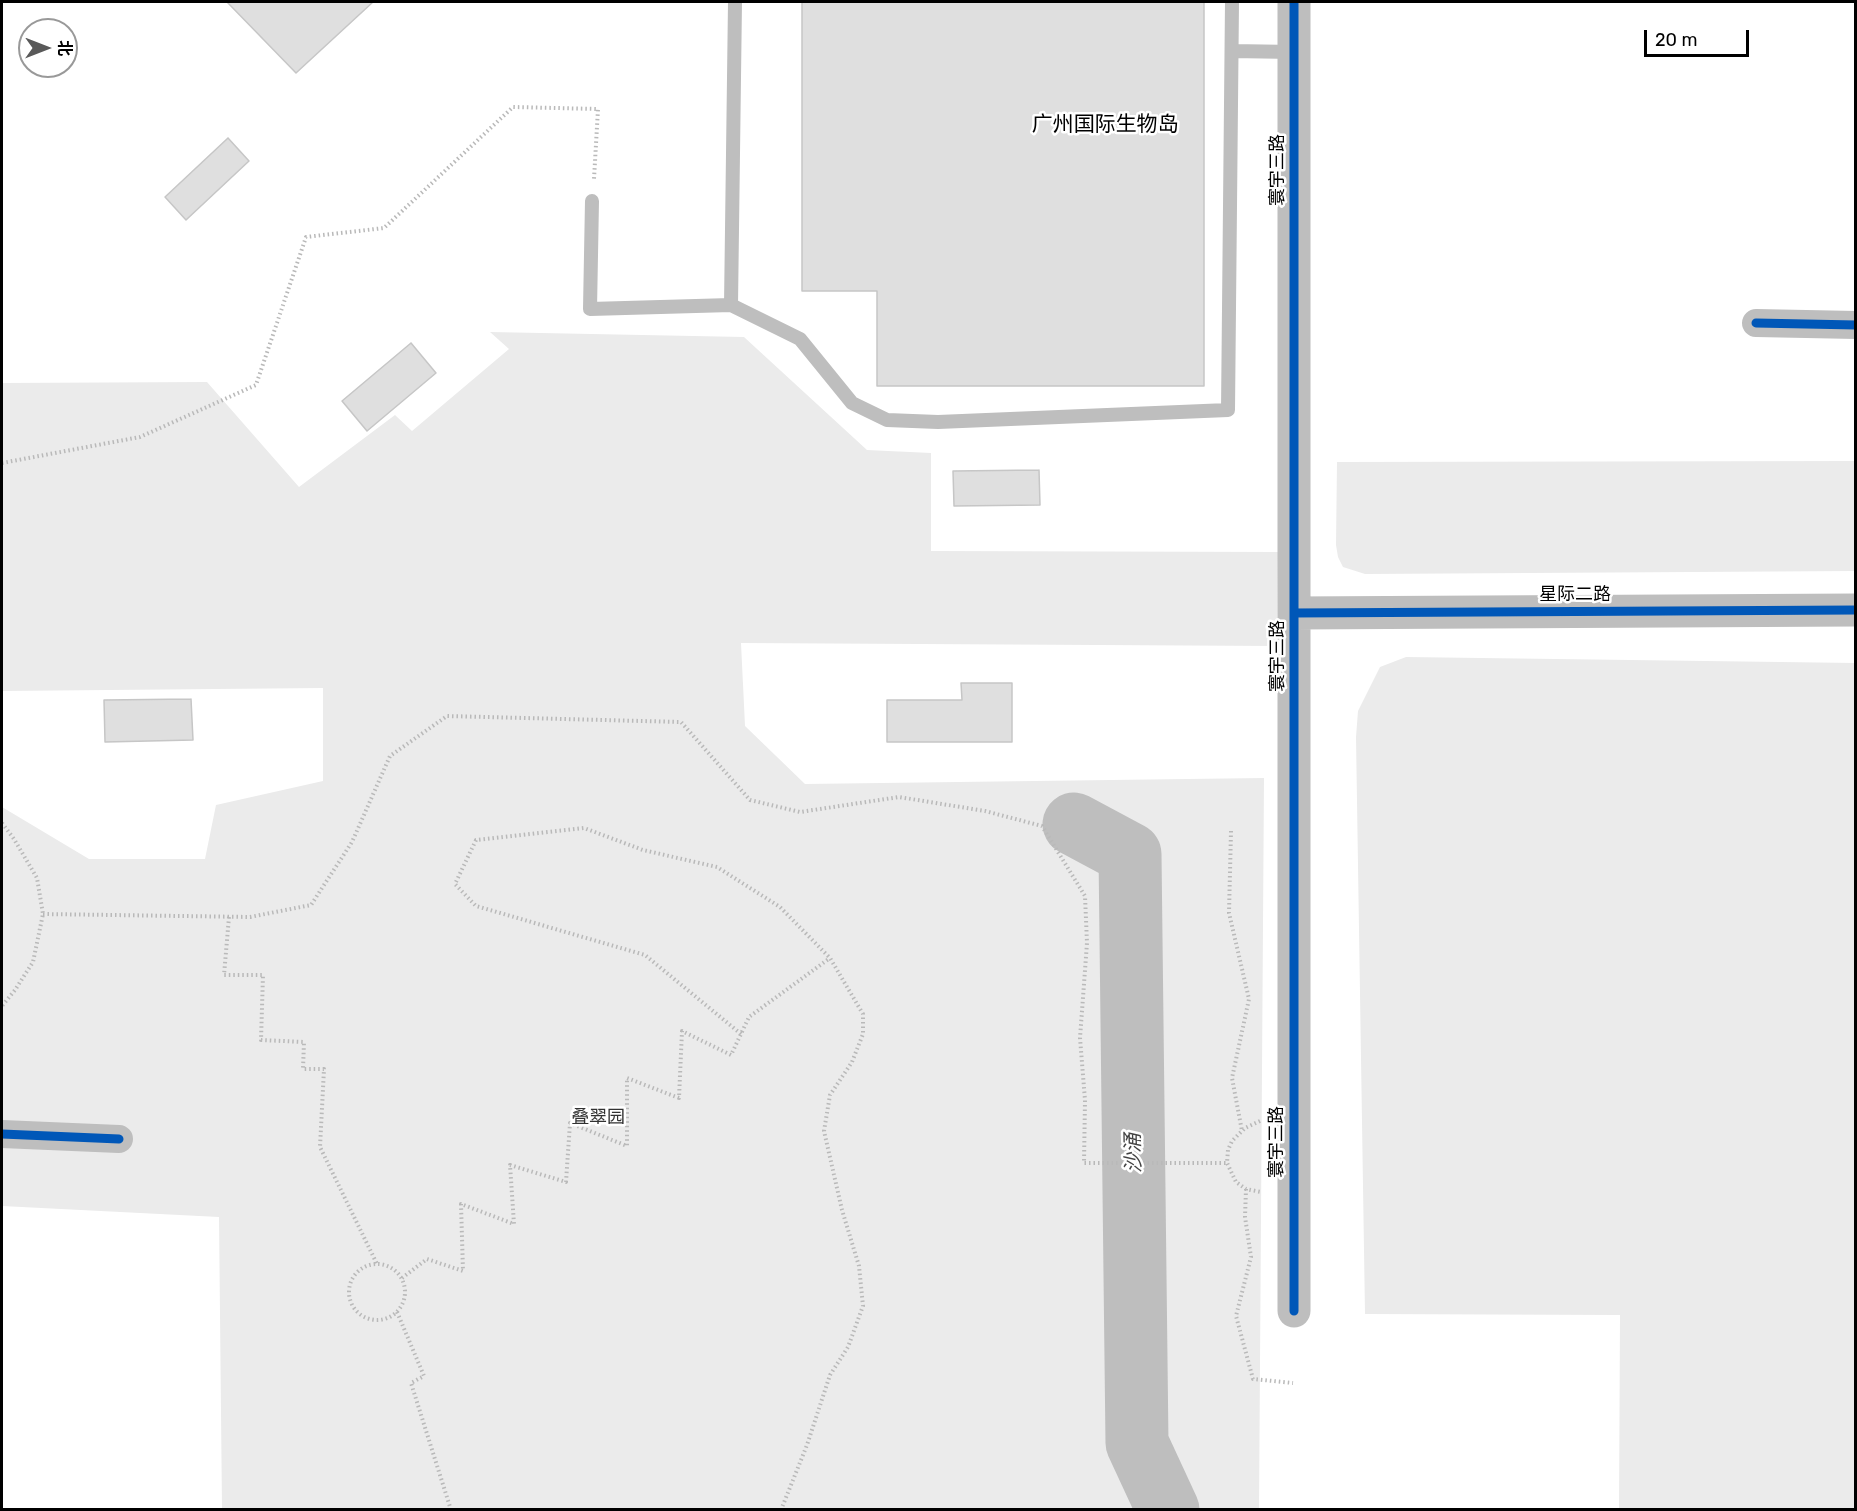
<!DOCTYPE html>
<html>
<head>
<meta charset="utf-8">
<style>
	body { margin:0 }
	#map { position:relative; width:1857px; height:1511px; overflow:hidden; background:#fff; font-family:Rubik,"Noto Sans SC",sans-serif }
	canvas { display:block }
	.frame { position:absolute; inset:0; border:3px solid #000; pointer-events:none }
	.north { position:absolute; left:18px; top:18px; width:60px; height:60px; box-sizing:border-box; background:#fff; border:2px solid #999; border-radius:50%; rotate:90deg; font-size:16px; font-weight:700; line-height:24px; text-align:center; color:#000 }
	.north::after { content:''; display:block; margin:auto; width:21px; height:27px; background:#595959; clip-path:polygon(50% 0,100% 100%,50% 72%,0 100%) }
	.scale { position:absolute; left:1644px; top:30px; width:105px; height:27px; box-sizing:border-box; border:3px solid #000; border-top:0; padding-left:8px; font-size:18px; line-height:21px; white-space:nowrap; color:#000; -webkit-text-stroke:4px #fff; paint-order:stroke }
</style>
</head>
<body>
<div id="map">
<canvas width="1857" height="1511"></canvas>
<div class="frame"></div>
<div class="north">北</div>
<div class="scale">20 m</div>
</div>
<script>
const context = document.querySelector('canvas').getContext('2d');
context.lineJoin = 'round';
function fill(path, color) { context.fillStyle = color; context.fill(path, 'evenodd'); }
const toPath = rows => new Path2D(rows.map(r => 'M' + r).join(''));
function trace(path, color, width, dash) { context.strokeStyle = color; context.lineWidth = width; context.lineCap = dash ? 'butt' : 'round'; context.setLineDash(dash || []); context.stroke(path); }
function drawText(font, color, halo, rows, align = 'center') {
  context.font = font + ' Rubik,"Noto Sans SC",sans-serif'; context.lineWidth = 5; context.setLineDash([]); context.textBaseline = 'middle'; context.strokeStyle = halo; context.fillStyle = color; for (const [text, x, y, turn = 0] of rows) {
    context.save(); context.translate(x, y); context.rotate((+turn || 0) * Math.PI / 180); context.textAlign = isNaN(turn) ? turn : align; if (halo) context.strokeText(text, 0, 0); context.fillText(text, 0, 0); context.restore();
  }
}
const green = toPath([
	[490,332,744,337,867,450,931,453,931,551,1278,552,1277,646,741,643,745,726,805,784,1264,778,1259,1509,222,1509,219,1217,2,1206,2,807,89,859,205,859,216,805,323,781,323,688,2,691,2,383,207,382,299,487,395,415,412,431,509,349],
	[1855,461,1855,571,1365,574,1343,567,1338,557,1336,545,1337,462],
	[1406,657,1855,663,1855,1509,1619,1509,1620,1315,1365,1314,1356,737,1358,711,1380,667]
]);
const river = toPath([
	[1074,824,1130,854,1137,1443,1168,1510]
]);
const building = toPath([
	[227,2,373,2,296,73,227,2],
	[802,2,1204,2,1204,386,877,386,877,291,802,291,802,2],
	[228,138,249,161,186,220,165,197,228,138],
	[411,343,436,373,367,431,342,401,411,343],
	[1039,470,1040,505,954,506,953,471,1039,470],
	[961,683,1012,683,1012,742,887,742,887,700,962,700,961,683],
	[191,699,193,740,105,742,104,700,191,699]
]);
const path = toPath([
	[2,463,140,437,256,385,306,237,384,228,513,107,598,109,594,179],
	[2,823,14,839,37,878,43,914,33,962,15,990,2,1006],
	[1231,831,1229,913,1249,999,1232,1078,1242,1131],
	[43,914,250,917,311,905,352,842,390,756,447,716,681,722,750,800,800,812,899,797,985,811,1042,826,1085,896,1087,943,1080,1038,1085,1100,1084,1163,1227,1163],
	[229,917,224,975,263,975,261,1040,304,1042,303,1069,324,1069,320,1147,377,1264],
	[741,1034,645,955,476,906,455,884,476,840,584,828,643,850,717,867,780,907,830,958,863,1014,863,1034,852,1062,830,1095,824,1131,842,1210,859,1266,863,1306,848,1347,830,1375,807,1445,781,1510],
	[1260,1121,1245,1128,1232,1141,1228,1150,1227,1163,1236,1182,1246,1189,1261,1192],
	[1246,1189,1245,1217,1251,1257,1236,1316,1253,1379,1293,1383],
	'349 1292a28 28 0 1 1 56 0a28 28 0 1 1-56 0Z',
	[402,1278,427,1259,463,1271,461,1204,514,1224,510,1165,566,1182,570,1123,627,1146,627,1078,679,1098,682,1031,731,1055,749,1017,830,958],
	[397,1312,424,1376,411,1383,451,1510]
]);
const service = toPath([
	[1232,51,1294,52],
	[592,201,590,309,731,305,800,339,852,403,887,420,938,422,1228,410,1232,2],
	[731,305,735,2]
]);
const minor = toPath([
	[1756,323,1856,325],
	[2,1134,119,1139]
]);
const tertiary = toPath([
	[1294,613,1856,610],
	[1294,1311,1294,2]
]);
const cycleway = toPath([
	[1756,323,1856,325],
	[1294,613,1856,610],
	[2,1134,119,1139],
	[1294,1311,1294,2]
]);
const streetNames = [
	["寰宇三路",1278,170,-90],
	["星际二路",1575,595],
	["寰宇三路",1278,656,-90],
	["寰宇三路",1277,1142,-90]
];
const parkNames = [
	["叠翠园",598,1118]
];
const waterNames = [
	["沙涌",1134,1153,-91]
];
const quarterNames = [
	["广州国际生物岛",1105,125]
];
fill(green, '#ebebeb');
trace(river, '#bebebe', 63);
fill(building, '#dfdfdf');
trace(building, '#c6c6c6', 1.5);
trace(path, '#b9b9b9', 4, [1.5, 3]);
trace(service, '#bebebe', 14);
trace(minor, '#bebebe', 28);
trace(tertiary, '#bebebe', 33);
trace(cycleway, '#0057b8', 9);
drawText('18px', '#000', '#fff', streetNames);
drawText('18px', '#323232', '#fff', parkNames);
drawText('italic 20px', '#434343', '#fff', waterNames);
drawText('21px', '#000', '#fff', quarterNames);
</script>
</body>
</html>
